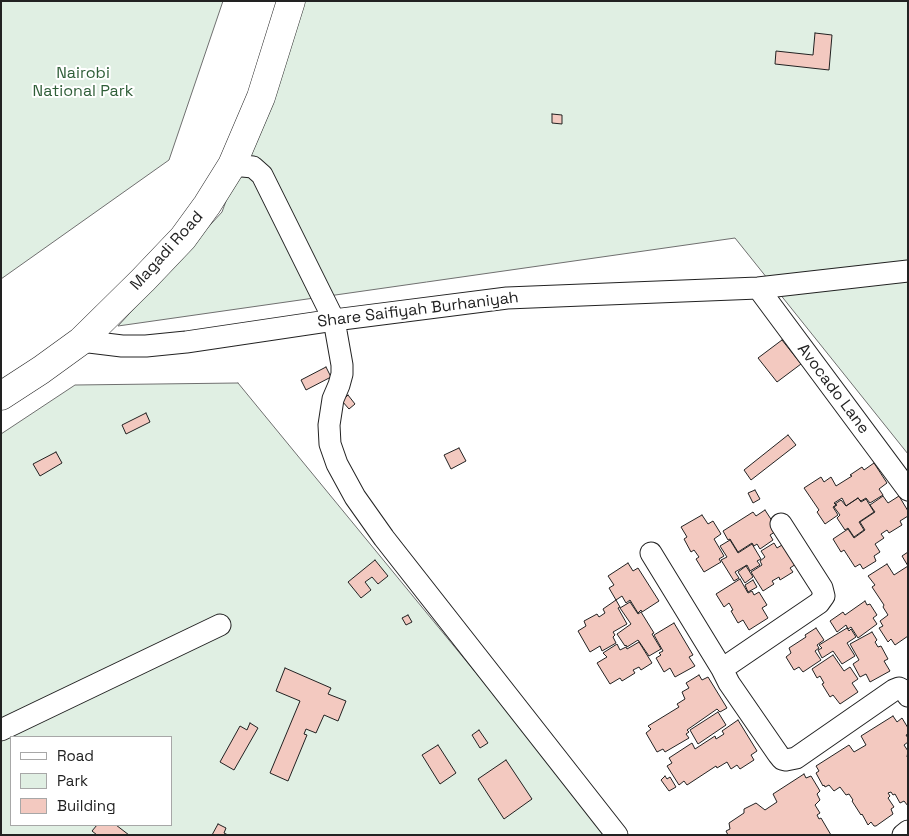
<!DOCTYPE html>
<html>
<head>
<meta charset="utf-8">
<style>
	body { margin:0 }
	#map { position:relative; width:909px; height:836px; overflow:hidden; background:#fff; font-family:"Space Grotesk",sans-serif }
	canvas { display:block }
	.frame { position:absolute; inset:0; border:2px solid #222; pointer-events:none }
	.legend { position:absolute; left:10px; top:736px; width:162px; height:90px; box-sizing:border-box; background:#fff; border:1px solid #a7a7a7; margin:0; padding:6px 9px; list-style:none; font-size:15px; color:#222 }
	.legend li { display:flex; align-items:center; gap:10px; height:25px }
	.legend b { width:25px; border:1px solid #a7a7a7 }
</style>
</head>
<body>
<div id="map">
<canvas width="909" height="836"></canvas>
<div class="frame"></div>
<ul class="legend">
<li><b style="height:6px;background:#fff"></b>Road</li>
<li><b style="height:14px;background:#e0efe3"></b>Park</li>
<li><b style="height:14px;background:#f3c9c0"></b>Building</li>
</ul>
</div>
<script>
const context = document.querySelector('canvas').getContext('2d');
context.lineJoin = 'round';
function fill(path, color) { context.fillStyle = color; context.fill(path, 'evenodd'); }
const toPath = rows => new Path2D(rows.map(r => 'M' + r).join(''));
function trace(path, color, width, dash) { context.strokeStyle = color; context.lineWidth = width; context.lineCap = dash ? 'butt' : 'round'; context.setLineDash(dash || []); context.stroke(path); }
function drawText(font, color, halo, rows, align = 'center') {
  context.font = font + ' "Space Grotesk",sans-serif'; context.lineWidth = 4; context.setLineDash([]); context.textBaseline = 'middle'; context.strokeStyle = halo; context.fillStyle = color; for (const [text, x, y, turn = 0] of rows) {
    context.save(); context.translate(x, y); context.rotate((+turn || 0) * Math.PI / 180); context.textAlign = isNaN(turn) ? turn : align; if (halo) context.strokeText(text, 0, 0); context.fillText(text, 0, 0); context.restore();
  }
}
const green = toPath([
	[1,1,223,1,169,160,1,279,1,1],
	[299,1,908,1,908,454,735,238,118,326,222,212,299,1],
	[238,383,609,835,1,835,1,434,75,385,238,383],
	[11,737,171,737,171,825,11,825,11,737]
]);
const building = toPath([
	[815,33,832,35,829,70,775,64,776,51,813,55,815,33],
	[552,114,562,115,562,124,552,123,552,114],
	[782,340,801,364,777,382,758,358,782,340],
	[326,367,331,377,306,390,301,380,326,367],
	[348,395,355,404,349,409,342,401,348,395],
	[146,413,150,422,126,434,122,425,146,413],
	[788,435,796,445,751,480,744,470,788,435],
	[459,448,466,461,451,469,444,455,459,448],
	[56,452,62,463,40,476,33,464,56,452],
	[874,463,887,483,879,489,883,495,870,503,866,498,861,501,858,498,846,506,842,498,834,503,836,505,833,507,838,515,825,524,817,512,819,510,804,488,821,477,824,482,831,477,836,486,852,476,850,475,862,467,864,470,874,463],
	[755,490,760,499,753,503,748,493,755,490],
	[883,496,888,503,899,496,908,511,908,516,900,521,902,525,889,533,887,530,881,534,884,538,875,544,880,552,874,556,876,561,863,569,860,564,855,567,844,550,841,552,833,539,848,529,854,538,865,530,860,522,875,512,870,505,883,496],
	[858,498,861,502,866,499,874,512,859,522,864,530,854,537,848,528,845,530,837,518,840,515,834,507,837,505,835,504,841,500,846,506,858,498],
	[765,510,778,530,770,535,773,540,760,549,757,544,754,546,752,543,738,552,730,539,728,540,723,531,753,512,756,516,765,510],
	[702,515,708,524,713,521,721,534,714,539,724,556,719,559,721,562,704,572,696,559,699,557,694,550,691,552,684,539,687,537,681,527,702,515],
	[730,540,738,553,752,544,761,559,757,561,760,565,750,571,747,565,735,572,739,578,734,581,721,560,727,557,720,546,730,540],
	[787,542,799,562,790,568,793,572,780,580,779,577,772,581,774,584,763,591,751,572,762,565,760,561,765,557,761,551,774,543,777,548,787,542],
	[908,552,908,566,902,556,908,552],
	[375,560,388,576,378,584,372,577,365,582,371,590,361,598,348,582,375,560],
	[628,563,633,571,638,568,659,601,642,612,641,610,638,613,630,600,626,603,622,596,616,600,609,588,614,585,608,576,628,563],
	[887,564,894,575,908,566,908,636,895,645,891,639,888,642,879,628,883,626,880,621,888,615,883,607,884,605,872,587,875,585,868,576,887,564],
	[746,566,753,577,745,583,738,572,746,566],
	[740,579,748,593,752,591,754,595,759,592,767,605,762,608,768,618,749,630,743,620,738,623,731,611,733,610,729,603,724,607,716,594,740,579],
	[753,580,757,587,748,592,745,585,753,580],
	[616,600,620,607,618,608,627,624,613,632,615,635,613,637,616,643,602,651,600,646,590,652,578,631,586,626,584,621,597,614,599,617,605,613,603,609,616,600],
	[865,601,867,605,870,604,877,615,873,618,877,624,858,638,851,627,848,629,846,625,837,632,830,621,843,612,845,615,865,601],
	[630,602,638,614,641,612,654,633,652,634,661,649,649,656,638,640,627,647,626,645,625,646,617,634,631,624,620,608,630,602],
	[408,615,412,622,406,625,402,618,408,615],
	[674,623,693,655,689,657,695,666,675,677,670,668,664,672,656,658,661,655,659,653,663,651,654,635,674,623],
	[816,628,824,640,817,645,819,648,815,651,821,660,803,672,799,667,794,670,786,657,791,653,789,648,806,637,805,635,816,628],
	[847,628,849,631,851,629,856,637,847,643,855,656,842,664,833,651,822,658,818,650,822,648,819,645,847,628],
	[872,632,877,640,875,642,878,647,881,646,888,659,884,661,890,671,870,682,866,674,860,677,853,664,859,660,850,644,872,632],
	[639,642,652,663,641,670,639,667,633,670,635,673,622,681,620,678,610,684,597,663,607,657,603,653,617,644,620,650,626,647,627,649,639,642],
	[833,655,844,671,850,667,858,679,852,683,858,692,840,704,833,695,830,697,822,684,824,683,820,676,817,678,812,669,833,655],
	[285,668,331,688,328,694,346,701,338,721,324,715,316,733,306,729,304,734,307,735,288,781,270,773,300,701,276,691,285,668],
	[699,675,702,680,708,677,727,708,720,712,717,709,687,730,689,732,686,734,689,738,665,752,663,749,657,752,646,733,651,729,648,726,679,707,677,704,685,699,682,692,689,688,686,683,699,675],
	[718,712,726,725,698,744,690,730,718,712],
	[893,716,897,722,902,718,908,728,908,734,906,735,908,738,908,742,904,745,908,751,907,757,908,758,908,806,904,801,900,803,895,794,893,795,891,792,888,793,890,796,888,798,894,807,891,809,893,814,876,826,874,826,871,822,868,825,862,814,861,815,852,801,853,800,849,794,846,795,840,787,834,791,829,785,825,787,824,785,823,786,816,773,819,771,816,766,849,745,854,752,866,745,861,736,893,716],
	[738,720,757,751,751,755,754,760,740,769,737,765,731,769,727,762,717,768,716,766,687,785,684,781,679,785,667,766,672,763,669,758,692,743,695,749,715,736,716,739,724,734,722,731,738,720],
	[250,723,258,728,234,770,220,762,240,726,247,730,250,723],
	[479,730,488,743,480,748,472,735,479,730],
	[438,745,456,773,440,784,422,755,438,745],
	[506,760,532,799,504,819,478,779,506,760],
	[804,774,806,778,811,776,820,791,817,794,820,800,815,805,820,813,817,815,819,819,821,818,831,835,728,835,726,831,730,829,729,823,744,813,744,809,756,803,765,810,777,802,773,794,804,774],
	[665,776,667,779,670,777,676,787,669,791,661,780,665,776],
	[218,824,226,828,224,833,228,835,212,835,218,824],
	[97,825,116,825,129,835,97,835,92,831,97,825]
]);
const minor = toPath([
	[232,165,253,167,262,175,334,320,342,365,342,374,339,385,333,399,329,425,330,444,337,464,355,497,384,538,617,835],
	[758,288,908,490],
	[81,341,122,346,146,346,186,342,334,320,507,298,758,288,908,271],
	[781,524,822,588,824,596,819,603,722,669,729,683,778,754,782,759,786,760,796,758,894,690,899,688,905,691,908,696],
	[651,553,722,669],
	[1,730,220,625],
	[903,835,908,831]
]);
const highway = toPath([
	[1,396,41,370,81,341,143,280,183,238,207,205,232,165,261,97,291,1]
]);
const parkNames = [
	["Nairobi",83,74],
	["National Park",83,92]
];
const streetNames = [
	["Magadi Road",167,251,-48],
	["Share Saifiyah Burhaniyah",418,310,-7],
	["Avocado Lane",833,389,53]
];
fill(green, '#e0efe3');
trace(green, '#6f6f6f', 1);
fill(building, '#f3c9c0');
trace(building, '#222', 1);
trace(minor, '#222', 23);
trace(highway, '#222', 29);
trace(minor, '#fff', 21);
trace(highway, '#fff', 28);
drawText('16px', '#2f5e38', '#fff', parkNames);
drawText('16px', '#222', '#fff', streetNames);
</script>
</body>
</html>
